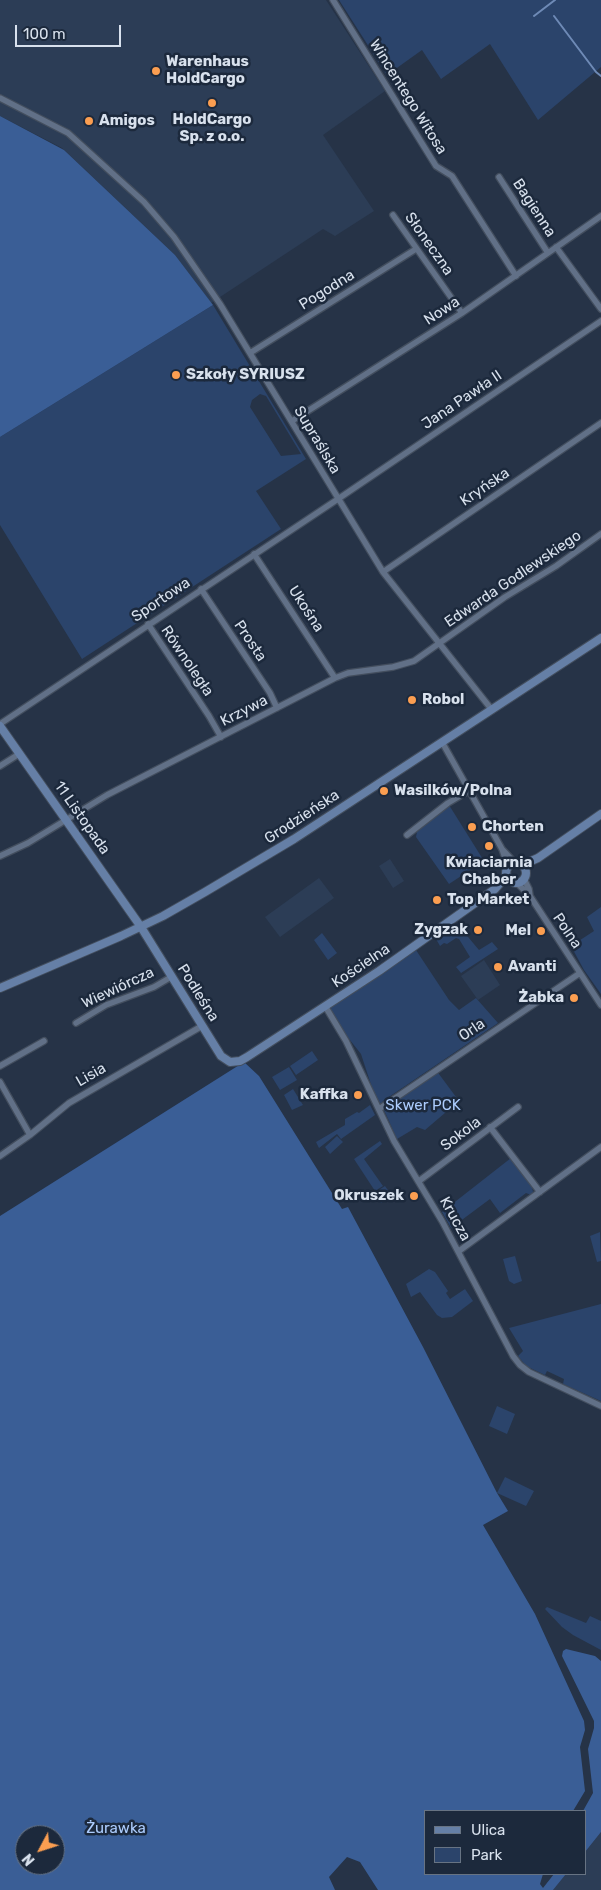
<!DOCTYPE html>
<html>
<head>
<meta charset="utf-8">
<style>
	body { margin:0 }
	#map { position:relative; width:601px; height:1890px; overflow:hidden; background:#263347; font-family:Rubik,sans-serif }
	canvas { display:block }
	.legend { position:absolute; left:424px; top:1810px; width:162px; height:65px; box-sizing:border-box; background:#1c293c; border:1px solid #677383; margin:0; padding:6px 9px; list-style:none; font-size:15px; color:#d8e1ed }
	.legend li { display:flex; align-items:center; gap:10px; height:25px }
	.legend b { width:25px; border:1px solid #677383 }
	.north { position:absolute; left:15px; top:1825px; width:50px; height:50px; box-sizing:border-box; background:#1c293c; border:1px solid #677383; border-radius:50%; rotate:230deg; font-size:14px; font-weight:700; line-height:20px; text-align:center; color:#d8e1ed }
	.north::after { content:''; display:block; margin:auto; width:18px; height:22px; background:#fb9e51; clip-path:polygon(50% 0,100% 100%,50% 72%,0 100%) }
	.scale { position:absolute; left:15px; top:25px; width:106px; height:22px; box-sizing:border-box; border:2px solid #d8e1ed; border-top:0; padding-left:6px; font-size:15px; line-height:18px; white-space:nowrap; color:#d8e1ed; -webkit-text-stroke:4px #1c293c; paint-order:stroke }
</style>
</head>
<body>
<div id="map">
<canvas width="601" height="1890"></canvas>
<ul class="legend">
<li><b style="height:6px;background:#657fa6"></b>Ulica</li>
<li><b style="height:14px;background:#2b446b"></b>Park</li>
</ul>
<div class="north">N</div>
<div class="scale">100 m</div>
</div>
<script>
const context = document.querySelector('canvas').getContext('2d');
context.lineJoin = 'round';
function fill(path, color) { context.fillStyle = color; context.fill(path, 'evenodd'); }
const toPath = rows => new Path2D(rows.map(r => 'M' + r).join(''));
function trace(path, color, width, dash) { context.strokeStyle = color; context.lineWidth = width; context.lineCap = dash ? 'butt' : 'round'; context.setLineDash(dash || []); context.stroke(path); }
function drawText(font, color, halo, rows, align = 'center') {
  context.font = font + ' Rubik,sans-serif'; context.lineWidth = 5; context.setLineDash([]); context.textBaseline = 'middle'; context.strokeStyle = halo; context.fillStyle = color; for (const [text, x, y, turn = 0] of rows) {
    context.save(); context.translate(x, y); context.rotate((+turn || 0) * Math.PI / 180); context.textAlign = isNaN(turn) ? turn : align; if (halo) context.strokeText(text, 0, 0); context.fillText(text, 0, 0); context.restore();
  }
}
const built = toPath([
	[0,0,326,0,385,91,323,135,374,211,335,236,323,229,211,303,175,255,62,148,0,116],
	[390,859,404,881,393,888,379,866],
	[319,878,334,898,280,937,265,917],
	[484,960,500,985,478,1000,461,976],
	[601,1832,601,1890,553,1890,566,1874,585,1874,585,1852]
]);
const green = toPath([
	[339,0,601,0,601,67,538,120,490,44,441,79,422,50,387,75],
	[213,305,306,459,256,491,281,529,82,659,0,525,0,437],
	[260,394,266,396,301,454,281,456,250,407,252,400],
	[449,805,484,861,449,884,416,837,417,832],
	[601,907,601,994,584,970,571,946,594,931,587,917],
	[458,925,479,950,492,942,498,949,461,973,456,967,470,957,459,939,456,938,447,944,444,943,440,946,436,939],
	[322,933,337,953,328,960,314,940],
	[414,947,449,1000,459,1010,476,998,498,1023,383,1101,379,1109,361,1054,331,1016,328,1004],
	[312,1051,318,1060,296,1075,290,1066],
	[289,1067,297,1080,280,1090,272,1077],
	[436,1070,459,1101,425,1130,417,1127,397,1139,384,1110],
	[293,1089,303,1105,292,1110,284,1095],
	[370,1105,375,1115,341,1139,337,1134,319,1148,316,1142,345,1125,345,1119,357,1112,359,1113],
	[337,1136,343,1142,330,1154,325,1147],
	[380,1141,382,1144,364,1159,383,1186,375,1191,354,1159],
	[511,1158,532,1187,533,1192,531,1195,526,1193,500,1213,490,1199,451,1228,442,1212],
	[385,1186,392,1196,381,1203,374,1193],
	[600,1232,601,1261,597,1262,590,1236],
	[515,1256,522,1281,514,1284,509,1281,503,1259],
	[429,1269,435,1272,448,1291,446,1293,450,1299,465,1289,473,1301,452,1317,442,1318,437,1315,420,1292,411,1297,406,1284],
	[601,1304,601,1401,563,1384,564,1379,547,1371,545,1375,526,1366,518,1356,523,1351,509,1328],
	[497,1406,515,1414,507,1434,489,1426],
	[505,1477,534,1491,526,1506,497,1493],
	[547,1607,586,1623,590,1616,601,1621,601,1650,573,1635,562,1627,545,1609]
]);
const forest = toPath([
	[0,116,64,150,175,255,213,305,0,437],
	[244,1062,259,1076,342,1209,348,1207,423,1347,497,1493,508,1511,483,1525,535,1614,584,1721,585,1730,580,1747,585,1791,573,1811,425,1811,425,1874,543,1874,540,1884,543,1888,554,1874,566,1874,553,1890,378,1890,360,1862,347,1857,329,1877,335,1890,0,1890,0,1216],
	[25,1835,55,1835,55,1865,25,1865],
	[566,1649,595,1656,601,1661,601,1832,585,1852,585,1811,583,1811,593,1793,588,1749,594,1728,594,1721,562,1656,563,1651]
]);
const stream = toPath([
	[534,16,555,0],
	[554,16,596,72,601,76]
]);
const street = toPath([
	[333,0,436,166,452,176,516,276],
	[0,98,68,133,144,202,174,237,220,304,383,572,492,710],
	[499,177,548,253],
	[393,215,462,313],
	[556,247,601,309],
	[250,353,416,249],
	[292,421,462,313,601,216],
	[254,554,335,678],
	[383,572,601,423],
	[201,589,270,693,277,708],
	[148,624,209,716,221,737],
	[0,724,338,499,601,321],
	[442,742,502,849,508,867],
	[0,766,19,754],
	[407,835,448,803,470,790],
	[502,849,515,863],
	[0,856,28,843,107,795,335,678,348,673,393,667,414,661,505,597,556,566,601,534],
	[524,879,529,889,530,896],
	[517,883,530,896,601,1005],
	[325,1006,346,1041,394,1141,442,1221,513,1356,520,1365,529,1372,601,1406],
	[76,1023,106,1005,154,987,171,977],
	[0,1066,44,1041],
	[0,1082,30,1135],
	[379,1109,580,973],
	[490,1127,540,1192],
	[0,1156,30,1135,69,1103,202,1026],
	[419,1181,518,1107],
	[459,1251,601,1147]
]);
const secondary = toPath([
	[0,726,141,927,221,1056,230,1062,240,1061,247,1057,379,971,495,889,507,875],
	'506 873a10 10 0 1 1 20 0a10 10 0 1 1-20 0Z',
	[522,865,538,858,601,814],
	[0,988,121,936,163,916,205,892,294,839,601,638]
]);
const markers = [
	[156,71,5,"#fb9e51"],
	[212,103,5,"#fb9e51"],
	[89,121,5,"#fb9e51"],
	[176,375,5,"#fb9e51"],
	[412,700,5,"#fb9e51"],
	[384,791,5,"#fb9e51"],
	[472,827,5,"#fb9e51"],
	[489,846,5,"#fb9e51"],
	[437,900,5,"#fb9e51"],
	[478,930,5,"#fb9e51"],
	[541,931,5,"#fb9e51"],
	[498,967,5,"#fb9e51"],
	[574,998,5,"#fb9e51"],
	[358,1095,5,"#fb9e51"],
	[414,1196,5,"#fb9e51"]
];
const poiNames = [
	["Warenhaus",166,62],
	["HoldCargo",166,79],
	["HoldCargo",212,120,"center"],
	["Sp. z o.o.",212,137,"center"],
	["Amigos",99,121],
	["Szkoły SYRIUSZ",186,375],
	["Robol",422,700],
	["Wasilków/Polna",394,791],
	["Chorten",482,827],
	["Kwiaciarnia",489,863,"center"],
	["Chaber",489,880,"center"],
	["Top Market",447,900],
	["Zygzak",468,930,"right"],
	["Mel",531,931,"right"],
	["Avanti",508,967],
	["Żabka",564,998,"right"],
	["Kaffka",348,1095,"right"],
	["Okruszek",404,1196,"right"]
];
const streetNames = [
	["Wincentego Witosa",408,97,58],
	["Bagienna",534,208,57],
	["Słoneczna",429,244,55],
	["Pogodna",327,290,-32],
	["Nowa",442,311,-33],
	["Jana Pawła II",462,400,-34],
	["Supraślska",317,440,59],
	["Kryńska",485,487,-34],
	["Edwarda Godlewskiego",513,579,-34],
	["Sportowa",161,600,-34],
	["Ukośna",306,609,57],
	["Prosta",250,641,56],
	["Równoległa",187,661,56],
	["Krzywa",244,711,-27],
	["Grodzieńska",302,817,-33],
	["11 Listopada",82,818,55],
	["Polna",567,931,56],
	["Kościelna",361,966,-34],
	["Wiewiórcza",118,988,-25],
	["Podleśna",198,993,58],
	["Orla",472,1030,-34],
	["Lisia",91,1075,-30],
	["Sokola",461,1134,-37],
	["Krucza",455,1219,61]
];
const parkNames = [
	["Skwer PCK",423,1106],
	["Żurawka",116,1829]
];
fill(built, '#2c3d56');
fill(green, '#2b446b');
fill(forest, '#3a5e96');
trace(stream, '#6e8ab6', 2);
trace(street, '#434e5e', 8);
trace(secondary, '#434e5e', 10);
trace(street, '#617087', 5.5);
trace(secondary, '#657fa6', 8);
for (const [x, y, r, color] of markers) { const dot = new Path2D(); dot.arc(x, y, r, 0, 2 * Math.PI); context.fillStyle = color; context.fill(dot); trace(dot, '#1c293c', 2); }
drawText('bold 15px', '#d8e1ed', '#1c293c', poiNames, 'left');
drawText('15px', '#d8e1ed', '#1c293c', streetNames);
drawText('15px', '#acccfd', '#1c293c', parkNames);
</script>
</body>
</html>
